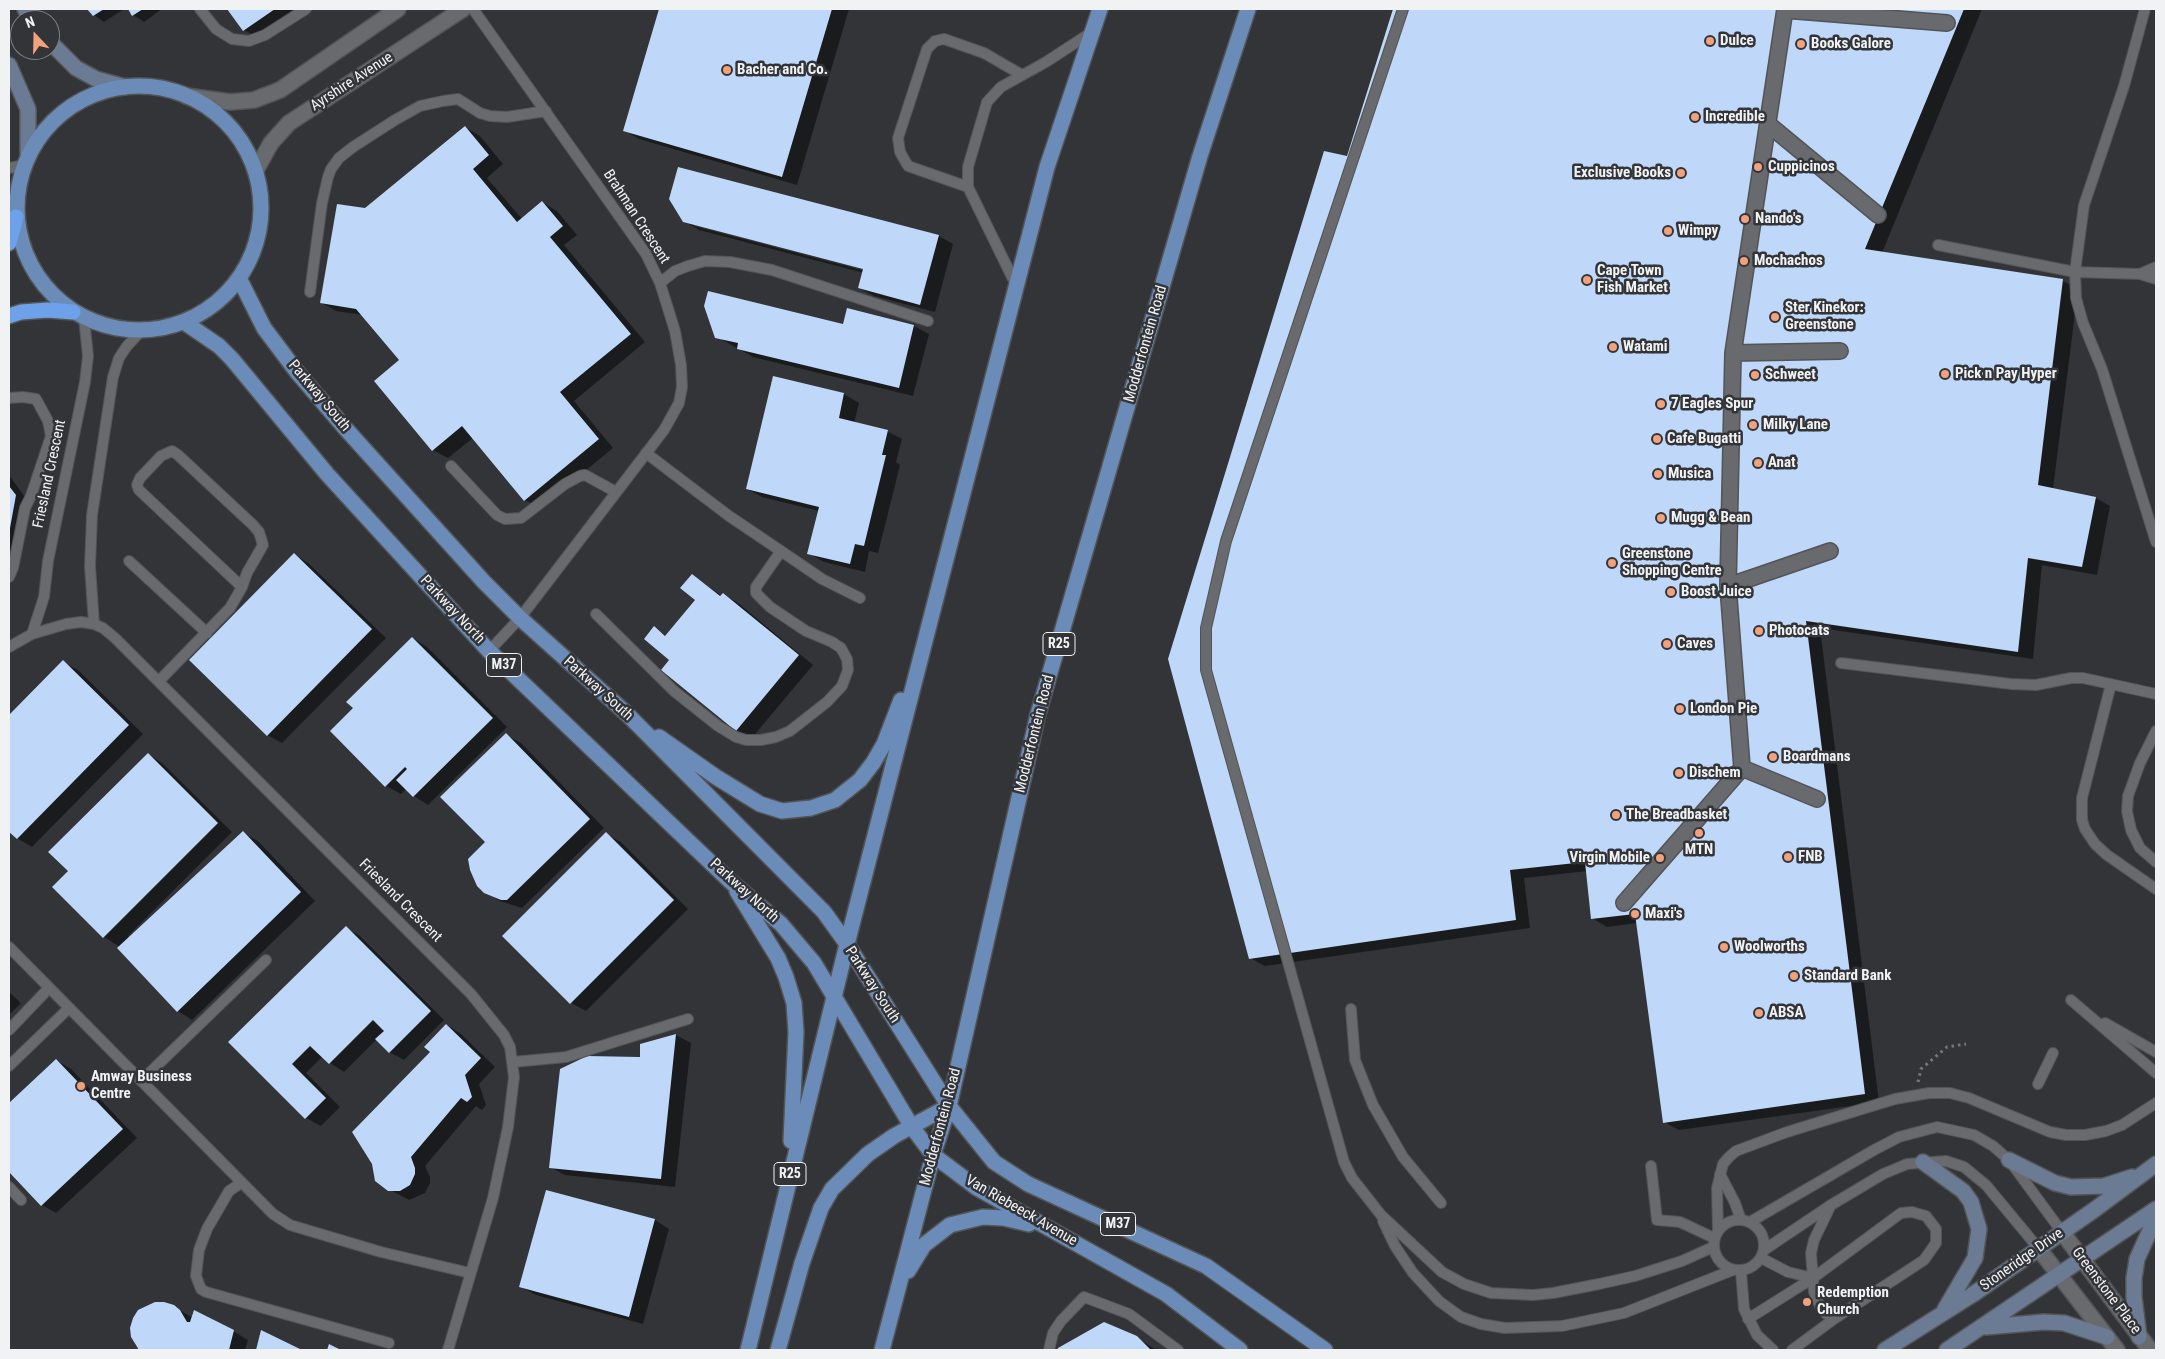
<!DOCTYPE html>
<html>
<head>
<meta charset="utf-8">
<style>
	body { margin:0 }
	#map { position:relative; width:2165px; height:1359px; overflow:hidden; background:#323438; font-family:"Roboto Condensed",sans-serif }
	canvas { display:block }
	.frame { position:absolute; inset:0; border:10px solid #f1f2f4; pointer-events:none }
	.north { position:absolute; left:10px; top:10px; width:50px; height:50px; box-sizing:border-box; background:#323438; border:1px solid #7e8083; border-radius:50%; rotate:339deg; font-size:14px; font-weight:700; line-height:20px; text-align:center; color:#f1f2f4 }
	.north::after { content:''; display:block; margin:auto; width:18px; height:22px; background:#f1a17b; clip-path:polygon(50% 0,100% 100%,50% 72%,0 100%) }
</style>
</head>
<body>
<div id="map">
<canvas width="2165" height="1359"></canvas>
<div class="frame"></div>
<div class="north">N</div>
</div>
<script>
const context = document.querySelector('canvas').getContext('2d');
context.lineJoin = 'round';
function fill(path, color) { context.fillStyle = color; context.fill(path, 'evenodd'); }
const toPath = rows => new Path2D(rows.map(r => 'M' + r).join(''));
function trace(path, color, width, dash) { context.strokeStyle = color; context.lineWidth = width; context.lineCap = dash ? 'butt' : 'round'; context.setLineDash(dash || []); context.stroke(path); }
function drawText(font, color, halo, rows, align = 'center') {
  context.font = font + ' "Roboto Condensed",sans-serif'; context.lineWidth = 5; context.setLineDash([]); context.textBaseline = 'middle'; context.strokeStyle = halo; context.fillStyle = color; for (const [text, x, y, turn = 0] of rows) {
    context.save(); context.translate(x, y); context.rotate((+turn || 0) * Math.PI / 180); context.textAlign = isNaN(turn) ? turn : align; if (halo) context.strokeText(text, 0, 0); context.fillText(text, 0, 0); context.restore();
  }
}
const shadow = toPath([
	[89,9,124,9,104,22,94,15],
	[129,9,162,9,144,22,133,15],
	[229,9,294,9,255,36,244,30],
	[660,9,849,9,797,185,639,139,624,130],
	[1394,9,1727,9,1735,12,1736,9,1982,9,1882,253,2063,281,2078,289,2053,489,2096,498,2110,506,2097,575,2042,565,2033,659,1820,628,1879,1102,1679,1130,1664,1122,1637,923,1607,927,1592,918,1588,871,1524,878,1530,928,1265,966,1250,958,1348,158],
	[465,127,480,136,503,164,487,178,522,219,542,202,557,211,577,235,564,245,645,342,574,401,613,448,540,508,525,500,473,438,448,458,433,450,400,361,363,315,336,311,322,303,365,210],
	[684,221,939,236,953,244,935,312,874,296,859,288,864,273,699,230],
	[694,224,870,269,869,272,694,226],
	[848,310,914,326,929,334,913,396,753,357,717,337,844,325],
	[774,378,844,394,859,403,854,423,887,431,902,439,896,462,900,465,878,553,869,551,865,572,824,562,809,553,819,511,762,497,747,489],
	[9,475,30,504,18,573,9,579],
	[294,554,308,563,386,638,282,743,267,735],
	[692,576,722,596,723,594,738,603,813,665,751,739,737,730,663,670,671,660,654,628,667,636,697,600],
	[413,638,427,647,507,727,428,805,414,796,406,789,401,794,386,786,355,708],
	[63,662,78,670,143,734,32,847,17,838,9,830,9,717],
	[506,735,521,743,604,828,522,908,500,901,485,892,487,842],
	[148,754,162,763,232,832,128,936,130,938,243,833,258,841,315,901,192,1020,178,1011,120,947,104,937,53,887,69,871],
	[606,834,621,842,688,909,586,1011,571,1003],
	[346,928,360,936,444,1020,404,1060,389,1052,377,1039,344,1072,330,1063,323,1056,306,1073,340,1107,321,1126,306,1118,230,1042],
	[9,992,21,1003,9,1015],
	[447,1025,461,1034,495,1067,479,1084,486,1105,482,1110,476,1106,425,1166,430,1177,430,1183,425,1193,409,1200,379,1184,374,1175,432,1052],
	[676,1035,691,1043,675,1187,565,1175,550,1167,641,1059,641,1045],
	[56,1060,71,1069,137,1138,56,1213,42,1205,9,1170,9,1105],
	[547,1191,655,1220,669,1229,643,1324,536,1295,521,1287],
	[173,1306,193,1318,233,1331,248,1340,245,1350,141,1350,136,1345,132,1337],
	[1136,1337,1156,1350,1059,1350,1059,1349]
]);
const building = toPath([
	[87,9,104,9,93,16],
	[128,9,143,9,132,16],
	[227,9,275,9,243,31],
	[659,9,832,9,782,177,623,131],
	[1393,9,1730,9,1734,10,1735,9,1964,9,1865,249,2063,279,2038,485,2096,497,2082,567,2028,558,2018,652,1806,621,1865,1094,1663,1123,1635,914,1591,919,1585,862,1510,870,1516,920,1249,959,1168,659,1324,151,1347,156],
	[465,126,489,155,473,169,517,222,542,201,563,226,550,237,631,334,560,392,599,439,524,501,462,426,432,451,374,381,399,360,356,309,320,303,337,204,365,208],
	[678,167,939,235,920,305,858,288,863,269,683,222,669,199],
	[708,291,843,324,847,308,914,325,899,388,737,349,738,343,715,338,704,306],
	[773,376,844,393,839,418,888,430,882,455,886,455,864,546,855,544,850,564,807,554,819,507,746,489],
	[9,486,16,495,10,528,9,528],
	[294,553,372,629,267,736,189,660],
	[692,574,720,596,723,593,799,655,736,731,661,670,669,660,644,639,654,626,665,636,695,600,680,588],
	[412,637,493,718,413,797,396,780,407,769,405,767,385,787,330,731,353,708,346,702],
	[63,660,129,725,17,839,9,832,9,715],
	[506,733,590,819,507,900,501,900,484,893,477,886,470,870,468,859,485,842,440,797],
	[148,753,218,823,103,938,52,887,68,871,48,852],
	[243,831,301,892,177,1012,117,948],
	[606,832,674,900,570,1004,502,936],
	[346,926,431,1011,389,1053,375,1039,384,1031,373,1020,329,1064,310,1046,292,1064,326,1098,305,1119,228,1042],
	[446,1024,481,1058,465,1075,472,1097,467,1102,461,1098,411,1157,415,1168,415,1174,410,1185,400,1191,388,1191,375,1181,372,1164,352,1132,430,1052,424,1047],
	[676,1034,661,1179,549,1168,560,1069,587,1056,640,1057,640,1044],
	[56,1059,123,1129,41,1206,9,1172,9,1103],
	[546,1190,655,1219,629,1317,519,1287],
	[155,1302,164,1302,174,1305,180,1310,187,1322,190,1322,194,1310,234,1330,229,1350,139,1350,131,1337,130,1328,133,1318,138,1310],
	[1104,1322,1137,1336,1151,1350,1057,1350,1058,1348],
	[261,1330,302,1350,256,1350],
	[329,1344,341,1350,327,1350]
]);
const path = toPath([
	[1918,1082,1921,1069,1947,1047,1966,1044]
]);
const lane = toPath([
	[200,9,216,29,232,39,249,41,265,35,306,9],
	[473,9,646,254,660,283,675,331,681,365,682,387,679,403,664,430,520,618,489,651],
	[1403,9,1226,541,1206,628,1206,670,1344,1162,1352,1178,1381,1215,1442,1272,1464,1284,1491,1293,1533,1295,1553,1293,1599,1284,1635,1276,1682,1261,1713,1247],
	[2145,9,2124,86,2084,205,2075,272,2076,298,2083,323,2102,369,2156,542],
	[9,168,25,165],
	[968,187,908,166,900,152,898,138,927,49,935,41,944,39,984,53,1022,75],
	[9,205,16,211],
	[1938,245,2075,272,2140,274,2156,279],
	[2140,274,2156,267],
	[660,283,675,271,688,266,705,261,730,262,772,270,928,321],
	[1016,285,968,187,968,167,987,102,1001,87,1046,62,1092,32],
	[310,292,322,203,328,177,331,169,339,158,353,147,395,120,420,106,443,101,458,99,480,113,490,116,507,117,546,111],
	[9,398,23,397,36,399,48,421,51,436,31,496,25,508,13,568,9,577],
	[646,453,729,516,781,551,822,579,860,598],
	[451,466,497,515,505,519,521,518,565,484,580,476,585,475,616,492],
	[129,561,207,633],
	[596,614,674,691,718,726,736,737,746,740,761,740,776,737,790,731,827,702,842,686,848,670,847,659,841,648,832,642,806,631,770,607,756,593,756,587,781,551],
	[94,624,90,566,92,515,113,377,119,358,127,346,143,329],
	[32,634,44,597,48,561,85,382,88,356,84,318],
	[9,647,32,634,66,624,81,622,94,624,103,628,115,638,471,994,504,1035,510,1047,514,1077,508,1127,493,1198,448,1350],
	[1841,663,2011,684,2036,685,2071,678,2083,678,2156,694],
	[159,681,230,608,242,587,247,573,263,545,259,532,253,525,178,455,172,451,161,456,140,478,137,485,139,490,242,587],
	[2111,684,2082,798,2082,820,2085,829,2095,844,2107,855,2156,889],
	[2156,731,2140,763,2128,796,2127,811,2131,830,2140,848,2156,862],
	[9,947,273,1214,290,1225,381,1252,470,1273],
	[2071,1000,2156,1073],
	[1351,1009,1355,1060,1373,1105,1403,1157,1441,1203],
	[2105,1023,2156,1052],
	[9,1030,49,988],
	[513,1062,566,1057,688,1019],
	[9,1066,69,1008],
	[141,1081,266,960],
	[2038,1084,2053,1053],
	[1651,1166,1657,1220,1680,1222,1714,1238],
	[1720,1174,1735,1203,1741,1220],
	[241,1183,229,1191,207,1229,199,1250,197,1267,196,1276,201,1289,206,1292,389,1343],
	[9,1187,21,1200],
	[1830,1207,1814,1240,1811,1253,1814,1292,1820,1306,1825,1313,1834,1319],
	'1714 1245a25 25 0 1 1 50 0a25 25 0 1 1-50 0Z',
	[1383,1221,1395,1246,1413,1273,1439,1301,1461,1317,1481,1324,1505,1328,1562,1326,1624,1313,1733,1270],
	[1750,1222,1874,1150,1899,1137,1937,1127,1974,1135,1993,1146,2009,1160,2062,1232],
	[1718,1230,1717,1188,1723,1164,1729,1157,1736,1151,1787,1132,1895,1099,1929,1093,1950,1093,1969,1098,2050,1132,2066,1135,2085,1135,2106,1131,2122,1125,2156,1103],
	[1764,1250,1831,1205,1883,1174,1907,1164,1946,1161,1964,1167,1986,1185,2039,1249],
	[1761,1258,1788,1272,1813,1278],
	[1741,1271,1744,1309,1757,1335,1773,1350],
	[1748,1319,1813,1278,1901,1213,1912,1212,1926,1216,1936,1229,1936,1243,1924,1260,1834,1319,1792,1350],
	[1049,1350,1053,1333,1061,1321,1084,1297,1129,1314,1178,1350]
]);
const street = toPath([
	[1785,10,1947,23],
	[186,96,230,102,254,100,280,90,398,9],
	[1768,124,1878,215],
	[256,170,271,143,289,123,463,9],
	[1733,353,1840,351],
	[1728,586,1830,551],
	[1742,768,1817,799],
	[1624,903,1742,768,1728,586,1733,353,1785,9],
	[2062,1232,2150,1350],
	[2039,1249,2117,1350]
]);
const secondary = toPath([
	[25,9,33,20],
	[50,42,76,68,96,79,125,87],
	[9,65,28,109,28,156],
	[2009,1160,2055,1183,2071,1187,2104,1186,2132,1177],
	[1923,1162,1963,1191,1971,1202,1979,1229,1975,1258,1945,1309],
	[1986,1327,2044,1322,2064,1323,2107,1337],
	[2139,1337,2134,1297,2134,1278,2137,1259,2156,1217],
	[1885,1350,1972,1295,2094,1210,2156,1164],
	[1947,1350,2156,1209]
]);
const primary = toPath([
	'17 208a122 122 0 1 1 244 0a122 122 0 1 1-244 0Z',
	[239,278,264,328,297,372,345,428,484,582,520,618,627,714,824,912,847,944,949,1106,994,1162,1028,1184,1206,1266,1325,1350],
	[184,322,219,346,232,359,327,474,489,651,730,881,781,924,814,963,912,1127,933,1155,977,1188,1166,1294,1240,1350],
	[659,737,716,777,760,804,782,811,811,808,835,800,860,780,873,763,884,744,901,700],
	[737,891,778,958,786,977,794,1003,796,1032,791,1141],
	[908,1271,924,1245,950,1225,983,1217,1003,1218,1029,1224],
	[748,1350,847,944,1047,167,1100,9],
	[778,1350,802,1263,821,1208,832,1189,868,1154,894,1136,949,1106],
	[882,1350,933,1155,949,1106,1038,714,1200,156,1248,9]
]);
const highway = toPath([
	[9,243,16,217],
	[9,316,21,312,48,310,73,312]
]);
const markers = [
	[1710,41,5,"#f1a17b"],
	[1801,44,5,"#f1a17b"],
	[727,70,5,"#f1a17b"],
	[1695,117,5,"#f1a17b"],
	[1758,167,5,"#f1a17b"],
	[1681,173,5,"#f1a17b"],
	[1745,219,5,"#f1a17b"],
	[1668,231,5,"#f1a17b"],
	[1744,261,5,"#f1a17b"],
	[1587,280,5,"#f1a17b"],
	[1775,317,5,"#f1a17b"],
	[1613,347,5,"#f1a17b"],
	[1945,374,5,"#f1a17b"],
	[1755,375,5,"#f1a17b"],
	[1661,404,5,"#f1a17b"],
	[1753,425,5,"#f1a17b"],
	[1657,439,5,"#f1a17b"],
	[1758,463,5,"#f1a17b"],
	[1658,474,5,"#f1a17b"],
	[1661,518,5,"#f1a17b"],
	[1612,563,5,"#f1a17b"],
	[1671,592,5,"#f1a17b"],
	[1759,631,5,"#f1a17b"],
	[1667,644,5,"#f1a17b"],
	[1680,709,5,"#f1a17b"],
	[1773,757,5,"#f1a17b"],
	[1679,773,5,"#f1a17b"],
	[1616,815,5,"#f1a17b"],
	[1699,833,5,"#f1a17b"],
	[1788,857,5,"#f1a17b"],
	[1660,858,5,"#f1a17b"],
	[1635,914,5,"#f1a17b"],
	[1724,947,5,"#f1a17b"],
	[1794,976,5,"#f1a17b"],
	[1759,1013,5,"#f1a17b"],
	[81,1086,5,"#f1a17b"],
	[1807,1302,5,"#f1a17b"]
];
const shields = [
	[1059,644,32],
	[504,665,35],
	[790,1174,32],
	[1118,1224,35]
];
const shieldNames = [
	["R25",1059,644],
	["M37",504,665],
	["R25",790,1174],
	["M37",1118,1224]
];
const poiNames = [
	["Dulce",1720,41],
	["Books Galore",1811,44],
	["Bacher and Co.",737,70],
	["Incredible",1705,117],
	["Cuppicinos",1768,167],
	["Exclusive Books",1671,173,"right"],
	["Nando's",1755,219],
	["Wimpy",1678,231],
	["Mochachos",1754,261],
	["Cape Town",1597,271],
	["Fish Market",1597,288],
	["Ster Kinekor:",1785,308],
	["Greenstone",1785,325],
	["Watami",1623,347],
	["Pick n Pay Hyper",1955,374],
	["Schweet",1765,375],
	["7 Eagles Spur",1671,404],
	["Milky Lane",1763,425],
	["Cafe Bugatti",1667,439],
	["Anat",1768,463],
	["Musica",1668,474],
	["Mugg & Bean",1671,518],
	["Greenstone",1622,554],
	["Shopping Centre",1622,571],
	["Boost Juice",1681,592],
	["Photocats",1769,631],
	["Caves",1677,644],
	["London Pie",1690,709],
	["Boardmans",1783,757],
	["Dischem",1689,773],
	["The Breadbasket",1626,815],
	["MTN",1699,850,"center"],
	["FNB",1798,857],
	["Virgin Mobile",1650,858,"right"],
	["Maxi's",1645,914],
	["Woolworths",1734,947],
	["Standard Bank",1804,976],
	["ABSA",1769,1013],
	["Amway Business",91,1077],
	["Centre",91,1094],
	["Redemption",1817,1293],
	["Church",1817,1310]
];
const streetNames = [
	["Ayrshire Avenue",352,82,-33],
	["Brahman Crescent",636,217,57],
	["Modderfontein Road",1146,344,-74],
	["Parkway South",319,396,50],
	["Friesland Crescent",50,474,-78],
	["Parkway North",452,610,47],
	["Parkway South",598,689,42],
	["Modderfontein Road",1035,734,-76],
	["Parkway North",744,891,42],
	["Friesland Crescent",400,901,45],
	["Parkway South",872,985,57],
	["Modderfontein Road",941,1127,-75],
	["Van Riebeeck Avenue",1021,1211,30],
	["Stoneridge Drive",2022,1260,-35],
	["Greenstone Place",2106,1291,53]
];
fill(shadow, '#0007');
fill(building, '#bfd7f9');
trace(lane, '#525456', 12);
trace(street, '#525456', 18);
trace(secondary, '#525456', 18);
trace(primary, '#525456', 18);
trace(highway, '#525456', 18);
trace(path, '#76787b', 3, [2.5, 4]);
trace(lane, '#686a6e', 10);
trace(street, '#686a6e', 15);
trace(secondary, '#6a7b93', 15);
trace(primary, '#6b8cb8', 15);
trace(highway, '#6da2ea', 15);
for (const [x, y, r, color] of markers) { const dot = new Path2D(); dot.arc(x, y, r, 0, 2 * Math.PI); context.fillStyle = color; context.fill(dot); trace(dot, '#323438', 2); }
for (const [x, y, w] of shields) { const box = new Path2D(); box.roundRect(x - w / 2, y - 11.5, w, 23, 4); context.fillStyle = '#323438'; context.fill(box); trace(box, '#f1f2f4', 1); }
drawText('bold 14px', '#f1f2f4', null, shieldNames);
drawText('bold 15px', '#f1f2f4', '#323438', poiNames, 'left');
drawText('15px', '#f1f2f4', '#323438', streetNames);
</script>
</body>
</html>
